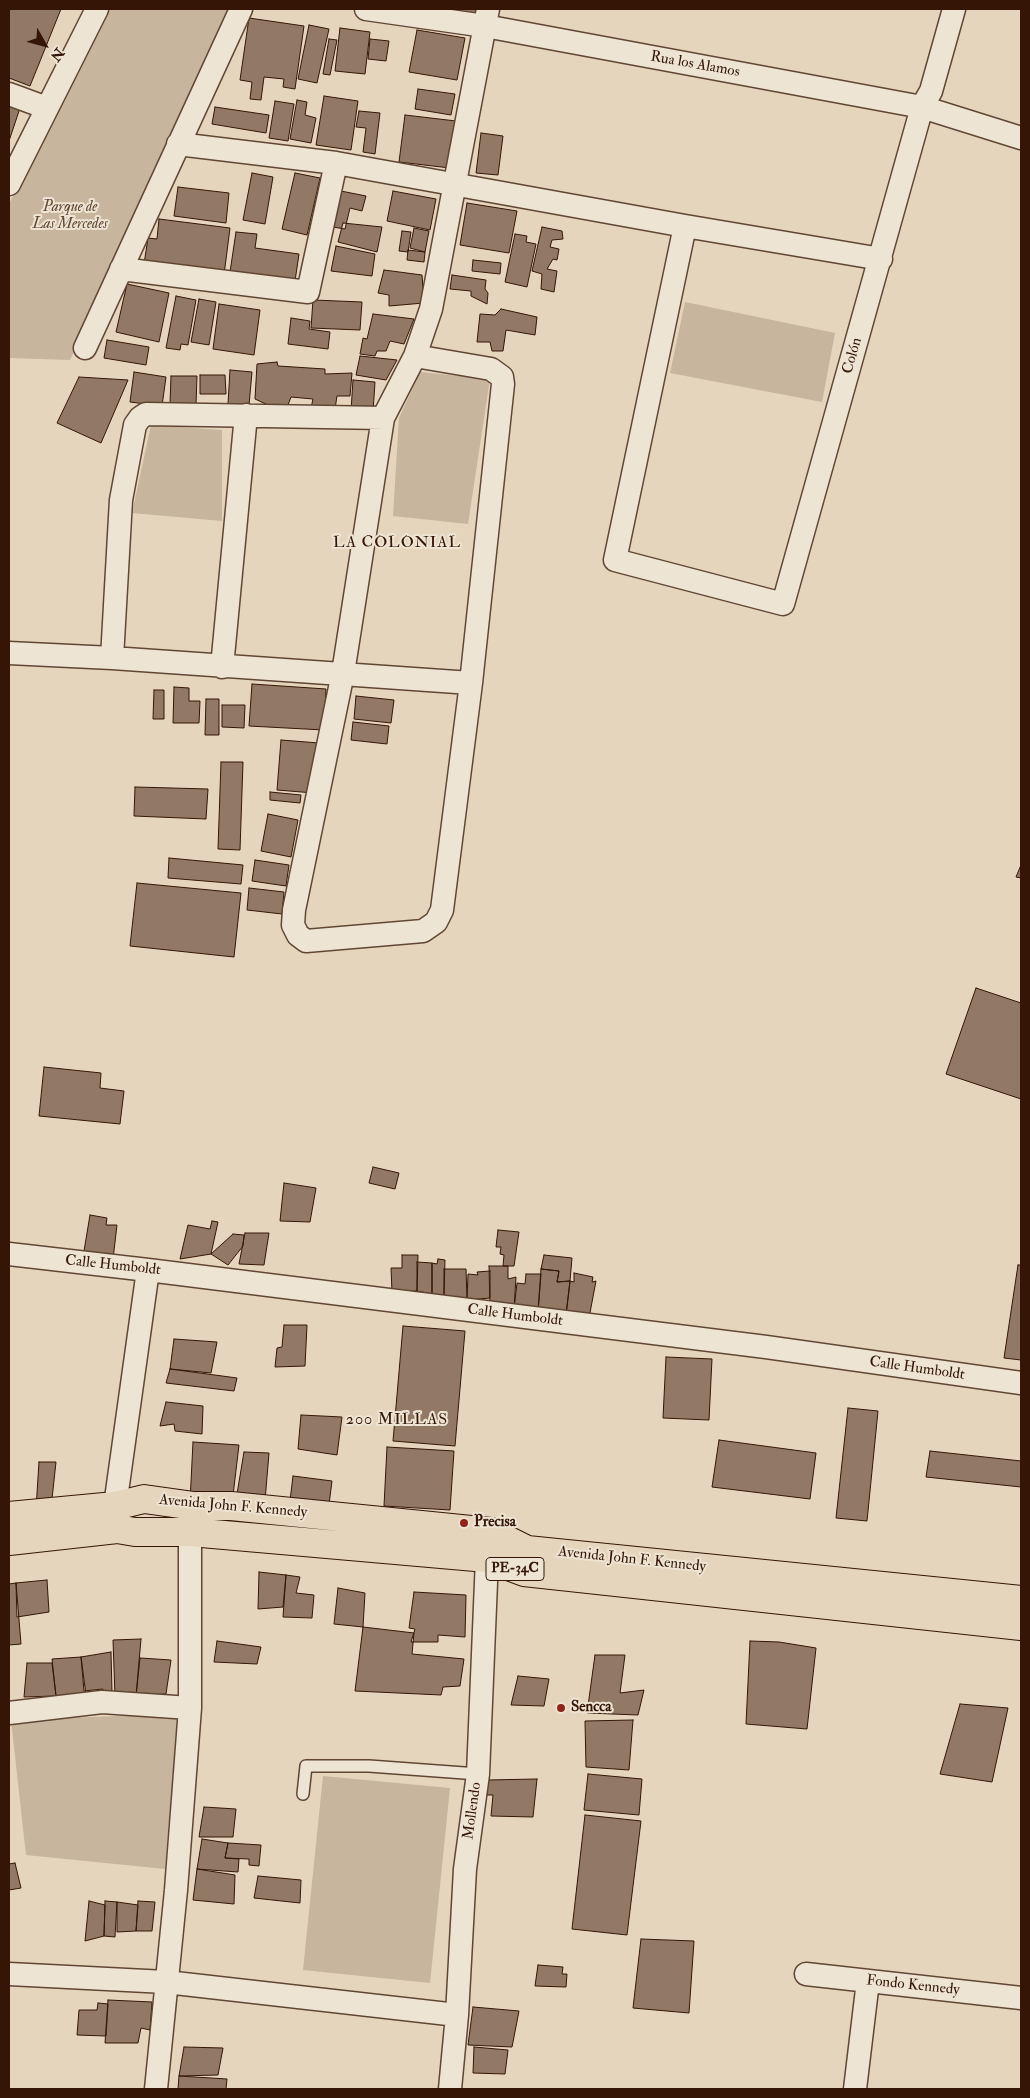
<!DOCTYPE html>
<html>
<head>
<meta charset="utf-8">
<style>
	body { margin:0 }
	#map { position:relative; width:1030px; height:2098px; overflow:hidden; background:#e5d5bd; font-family:"IM FELL Double Pica",serif }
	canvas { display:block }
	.frame { position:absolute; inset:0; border:10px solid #351606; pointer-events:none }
	.north { position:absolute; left:20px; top:20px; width:50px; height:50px; -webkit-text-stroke:4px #eee4d4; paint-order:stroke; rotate:128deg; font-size:14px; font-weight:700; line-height:20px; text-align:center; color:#351606 }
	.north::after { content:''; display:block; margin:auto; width:18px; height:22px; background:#351606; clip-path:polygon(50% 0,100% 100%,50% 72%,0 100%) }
</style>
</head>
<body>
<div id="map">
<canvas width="1030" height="2098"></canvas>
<div class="frame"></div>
<div class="north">N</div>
</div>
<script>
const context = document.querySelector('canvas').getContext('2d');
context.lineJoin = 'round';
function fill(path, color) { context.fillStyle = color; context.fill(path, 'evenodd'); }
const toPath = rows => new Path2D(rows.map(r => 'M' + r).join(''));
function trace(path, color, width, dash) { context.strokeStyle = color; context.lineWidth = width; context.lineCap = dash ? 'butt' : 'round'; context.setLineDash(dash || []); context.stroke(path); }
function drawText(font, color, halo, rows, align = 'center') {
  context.font = font + ' "IM FELL Double Pica",serif'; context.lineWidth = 4; context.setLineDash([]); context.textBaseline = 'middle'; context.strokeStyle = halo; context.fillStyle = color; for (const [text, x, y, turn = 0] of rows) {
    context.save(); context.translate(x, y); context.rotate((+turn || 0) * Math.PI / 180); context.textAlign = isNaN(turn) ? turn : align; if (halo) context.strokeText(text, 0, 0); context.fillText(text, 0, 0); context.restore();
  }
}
const green = toPath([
	[107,9,235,9,70,360,9,358,9,204],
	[685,302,835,333,822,402,670,373],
	[420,372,490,379,468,524,393,516,399,418],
	[151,425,222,430,222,521,132,513],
	[214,1517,295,1525,295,1529,214,1521],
	[174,1714,177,1720,165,1869,26,1855,11,1720],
	[323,1776,450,1788,430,1983,303,1970]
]);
const building = toPath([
	[9,9,61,9,30,86,9,78,9,9],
	[429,9,478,9,478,15,429,9],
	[249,18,304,26,295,89,283,87,284,79,264,77,261,100,250,99,252,82,240,80,249,18],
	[309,25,329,29,317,83,298,79,309,25],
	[340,28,370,32,365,74,335,71,340,28],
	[417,30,465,38,457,80,409,72,417,30],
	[329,39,337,40,330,75,323,74,329,39],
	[370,39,389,41,386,61,368,59,370,39],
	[418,89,455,94,451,115,415,109,418,89],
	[324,96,358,101,351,150,316,145,324,96],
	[297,100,307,102,305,115,316,118,311,143,290,139,297,100],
	[9,101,21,105,9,141,9,101],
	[275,101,294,104,288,141,269,138,275,101],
	[215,107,269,115,266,133,212,124,215,107],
	[359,111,380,113,375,154,363,152,366,128,356,127,359,111],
	[405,115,456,121,450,168,399,162,405,115],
	[481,133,503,136,498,175,476,173,481,133],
	[252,173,273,177,265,224,243,220,252,173],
	[295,173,320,178,307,235,282,229,295,173],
	[178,187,229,193,226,223,174,216,178,187],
	[341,191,366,196,362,211,350,208,345,229,333,227,341,191],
	[393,191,436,199,430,230,387,221,393,191],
	[467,203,517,211,509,253,460,245,467,203],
	[159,219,230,228,224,275,144,264,148,238,157,239,159,219],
	[343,223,382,227,377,252,338,242,343,223],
	[542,227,562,231,563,239,552,240,550,247,559,249,557,260,553,259,547,269,557,271,554,292,541,289,542,274,532,271,542,227],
	[414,228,429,231,425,252,410,248,414,228],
	[402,231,411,232,408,252,399,251,402,231],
	[236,232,257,234,255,248,299,254,295,281,230,272,236,232],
	[515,234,527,236,526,242,536,244,527,287,505,282,515,234],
	[336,246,375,254,372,276,331,271,336,246],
	[408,250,425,252,424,262,407,260,408,250],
	[473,260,501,263,500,274,472,271,473,260],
	[384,270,422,275,424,303,389,306,389,295,378,293,384,270],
	[452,275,486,280,485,289,488,293,487,304,471,296,471,291,450,289,452,275],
	[127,284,169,293,159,342,116,332,127,284],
	[176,296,196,300,188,345,181,344,180,350,166,348,176,296],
	[199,299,216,302,209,345,191,342,199,299],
	[313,300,362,302,360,330,311,328,313,300],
	[219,304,260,310,254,355,213,349,219,304],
	[501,309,537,317,535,335,506,330,503,351,492,351,490,342,477,342,480,314,495,315,501,309],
	[373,314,414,319,404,344,390,341,386,351,377,351,375,356,360,354,363,338,367,339,373,314],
	[291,318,310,321,309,329,330,332,328,349,288,344,291,318],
	[107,340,149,347,146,365,104,358,107,340],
	[360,356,397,360,386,380,356,375,360,356],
	[277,362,278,366,325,369,325,374,352,373,350,396,337,396,335,409,311,408,313,399,291,397,288,405,268,405,255,399,257,364,277,362],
	[230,370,252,372,249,405,228,404,230,370],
	[134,372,166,377,162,406,130,402,134,372],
	[200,375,225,375,226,394,200,394,200,375],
	[171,376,197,376,196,405,170,404,171,376],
	[79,377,128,380,101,443,57,423,79,377],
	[353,380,375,382,373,412,351,411,353,380],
	[252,684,326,689,324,730,249,726,252,684],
	[174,687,189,688,189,701,200,701,199,723,173,723,174,687],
	[154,690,164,690,164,719,153,719,154,690],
	[356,696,394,700,391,723,354,719,356,696],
	[206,699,219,699,219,735,205,735,206,699],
	[222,705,245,705,244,728,222,727,222,705],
	[353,722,389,726,387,744,351,740,353,722],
	[281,740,319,743,314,793,277,790,281,740],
	[221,762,243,762,240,850,218,849,221,762],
	[135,787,208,789,206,819,134,816,135,787],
	[270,792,301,795,300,803,270,800,270,792],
	[268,814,298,820,291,857,261,851,268,814],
	[169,858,243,865,241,884,168,878,169,858],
	[255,860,289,865,286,886,252,881,255,860],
	[1021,865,1021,878,1016,877,1021,865],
	[137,883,241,893,234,957,130,946,137,883],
	[249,888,284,892,282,914,247,910,249,888],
	[976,988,1021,1003,1021,1099,946,1074,976,988],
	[44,1067,101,1073,100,1088,124,1091,120,1124,39,1116,44,1067],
	[373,1167,399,1173,395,1189,369,1183,373,1167],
	[284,1183,316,1188,310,1222,280,1221,284,1183],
	[90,1215,107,1218,106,1225,117,1225,113,1259,83,1257,90,1215],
	[212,1221,218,1222,211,1254,180,1259,188,1225,210,1229,212,1221],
	[498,1230,519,1232,514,1266,503,1266,504,1255,500,1254,501,1247,496,1247,498,1230],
	[245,1233,269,1233,264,1265,239,1264,245,1233],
	[233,1234,244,1235,243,1246,228,1265,211,1254,233,1234],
	[402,1255,418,1255,417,1291,392,1292,391,1268,402,1268,402,1255],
	[544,1255,572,1258,570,1281,557,1282,559,1271,541,1269,544,1255],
	[438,1259,445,1260,444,1295,432,1294,432,1263,437,1264,438,1259],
	[417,1262,432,1263,432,1294,417,1291,417,1262],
	[1018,1265,1021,1265,1021,1360,1004,1358,1018,1265],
	[489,1266,508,1266,508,1279,516,1277,514,1309,490,1307,489,1266],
	[444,1269,466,1269,467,1300,444,1302,444,1269],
	[541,1269,559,1271,557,1282,570,1281,566,1315,538,1312,541,1269],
	[490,1271,490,1298,467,1300,468,1274,478,1275,477,1272,490,1271],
	[574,1273,593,1277,592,1282,596,1281,589,1318,566,1315,570,1281,574,1282,574,1273],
	[526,1274,541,1274,538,1312,514,1309,517,1283,525,1284,526,1274],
	[284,1325,307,1325,305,1366,275,1367,277,1348,282,1347,284,1325],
	[403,1326,465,1331,455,1446,393,1441,403,1326],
	[174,1339,217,1342,211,1373,170,1369,174,1339],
	[666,1357,712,1359,709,1420,663,1418,666,1357],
	[170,1369,237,1378,234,1391,166,1383,170,1369],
	[166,1402,203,1406,202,1434,175,1431,174,1424,160,1426,166,1402],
	[848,1408,878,1411,867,1521,836,1518,848,1408],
	[301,1415,342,1417,337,1455,298,1449,301,1415],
	[719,1440,816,1453,810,1499,712,1487,719,1440],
	[193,1442,239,1445,232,1504,190,1502,193,1442],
	[387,1447,454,1451,450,1510,384,1506,387,1447],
	[930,1451,1021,1461,1021,1487,926,1477,930,1451],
	[244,1452,269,1453,265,1501,236,1500,244,1452],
	[39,1462,56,1462,51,1508,36,1509,39,1462],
	[293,1476,332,1481,328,1512,289,1509,293,1476],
	[259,1572,286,1575,283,1607,258,1609,259,1572],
	[286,1575,300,1577,296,1593,314,1595,312,1618,283,1617,286,1575],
	[47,1580,49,1612,17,1617,16,1583,47,1580],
	[16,1583,21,1644,9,1645,9,1584,16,1583],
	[338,1588,365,1593,363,1627,334,1624,338,1588],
	[414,1592,466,1595,465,1637,438,1635,438,1642,411,1642,415,1629,409,1628,414,1592],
	[363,1627,414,1633,412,1654,464,1659,460,1686,443,1687,441,1695,355,1691,363,1627],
	[141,1639,136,1696,115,1696,113,1640,141,1639],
	[217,1641,261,1647,257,1664,214,1662,217,1641],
	[750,1641,779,1642,816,1648,807,1729,746,1724,750,1641],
	[111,1652,112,1692,103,1694,103,1689,84,1691,81,1657,111,1652],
	[595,1655,625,1655,620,1693,644,1690,638,1715,587,1713,595,1655],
	[81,1657,86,1695,56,1696,52,1659,81,1657],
	[140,1658,171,1660,166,1694,136,1696,140,1658],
	[27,1663,52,1663,56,1696,24,1697,27,1663],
	[518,1676,549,1679,544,1706,511,1705,518,1676],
	[960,1704,1008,1708,992,1782,940,1774,960,1704],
	[633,1720,629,1770,586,1767,585,1721,633,1720],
	[588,1774,642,1779,639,1815,584,1810,588,1774],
	[537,1779,533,1817,491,1816,493,1795,487,1795,488,1780,537,1779],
	[204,1807,236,1809,233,1837,199,1837,204,1807],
	[585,1815,641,1821,627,1935,572,1929,585,1815],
	[202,1839,228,1843,225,1858,239,1859,238,1872,197,1869,202,1839],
	[228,1843,261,1845,259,1866,249,1865,249,1859,225,1858,228,1843],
	[15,1863,21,1888,9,1890,9,1864,15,1863],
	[197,1869,235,1875,234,1904,193,1900,197,1869],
	[258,1876,301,1880,300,1903,254,1898,258,1876],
	[89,1901,105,1905,104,1936,85,1941,89,1901],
	[105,1901,117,1902,115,1937,104,1936,105,1901],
	[138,1901,155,1902,152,1931,136,1931,138,1901],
	[117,1902,138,1905,136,1931,117,1932,117,1902],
	[641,1939,694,1941,689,2013,633,2008,641,1939],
	[538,1965,563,1967,562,1974,567,1974,566,1987,535,1986,538,1965],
	[108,2000,152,2002,150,2030,141,2028,138,2043,105,2043,108,2000],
	[98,2003,108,2004,106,2036,77,2035,79,2010,97,2010,98,2003],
	[473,2007,519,2011,512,2047,468,2045,473,2007],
	[184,2047,223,2048,218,2075,179,2076,184,2047],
	[474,2047,508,2050,505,2074,473,2073,474,2047],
	[179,2076,227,2079,226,2089,178,2089,179,2076]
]);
const service = toPath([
	[303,1794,306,1766,369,1766,478,1774]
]);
const minor = toPath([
	[366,9,485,26,922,107,1021,138],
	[9,94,47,108],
	[178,144,336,163,685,226,881,259],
	[9,184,97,9],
	[685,226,615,560,783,604,922,107,931,91,954,9],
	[121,269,308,292,336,163],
	[85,348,241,9],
	[415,356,491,369,502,377,503,384,471,683,442,910,436,922,423,931,306,941,298,935,293,925,294,910,343,673,383,418,415,356,431,309,488,9],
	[9,653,112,658,471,683],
	[112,658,121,500,135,425,140,418,146,414,383,418],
	[222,667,246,415],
	[9,1254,148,1270,766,1347,1021,1383],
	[116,1521,115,1506,148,1270],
	[9,1713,102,1702,190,1708],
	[9,1974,166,1982,457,2015],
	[806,1974,1021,1998],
	[156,2089,176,1890,190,1708,190,1532,193,1514],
	[450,2089,457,2015,465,1869,478,1774,487,1558,490,1543],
	[855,2089,868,1981]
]);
const primary = toPath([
	[9,1516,115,1506,144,1499,194,1506,231,1506,491,1532,527,1550,1021,1600],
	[9,1541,117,1529,135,1532,190,1532,487,1558,524,1572,1021,1626]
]);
const markers = [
	[464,1523,5,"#8f2418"],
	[561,1708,5,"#8f2418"]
];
const shields = [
	[515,1569,58]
];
const shieldNames = [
	["PE-34C",515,1569]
];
const streetNames = [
	["Rua los Alamos",695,65,10],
	["Colón",853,356,-74],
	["Calle Humboldt",113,1266,6],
	["Calle Humboldt",515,1316,7],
	["Calle Humboldt",917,1369,8],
	["Avenida John F. Kennedy",233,1507,5],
	["Avenida John F. Kennedy",632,1560,6],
	["Mollendo",473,1811,-82],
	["Fondo Kennedy",913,1986,6]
];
const parkNames = [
	["Parque de",70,208],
	["Las Mercedes",70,225]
];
const poiNames = [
	["Precisa",474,1523],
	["Sencca",571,1708]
];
const neighbourhoodNames = [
	["LA COLONIAL",397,544],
	["200 MILLAS",397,1421]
];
fill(green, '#c7b59e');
fill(building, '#917965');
trace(building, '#351606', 1);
trace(service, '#614634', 14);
trace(minor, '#614634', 25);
trace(primary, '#351606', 30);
trace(service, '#eee4d4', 11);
trace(minor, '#eee4d4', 22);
trace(primary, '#e5d5bd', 28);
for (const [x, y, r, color] of markers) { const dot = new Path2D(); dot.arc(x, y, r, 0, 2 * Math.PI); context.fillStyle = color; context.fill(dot); trace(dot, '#eee4d4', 2); }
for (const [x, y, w] of shields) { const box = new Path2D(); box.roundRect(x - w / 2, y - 11.5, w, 23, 4); context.fillStyle = '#eee4d4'; context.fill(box); trace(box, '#351606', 1); }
drawText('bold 14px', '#351606', null, shieldNames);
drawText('15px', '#351606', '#eee4d4', streetNames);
drawText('italic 15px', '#614634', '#eee4d4', parkNames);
drawText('bold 15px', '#351606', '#eee4d4', poiNames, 'left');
context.letterSpacing = '1px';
drawText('16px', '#351606', '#eee4d4', neighbourhoodNames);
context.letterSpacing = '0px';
</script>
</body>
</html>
